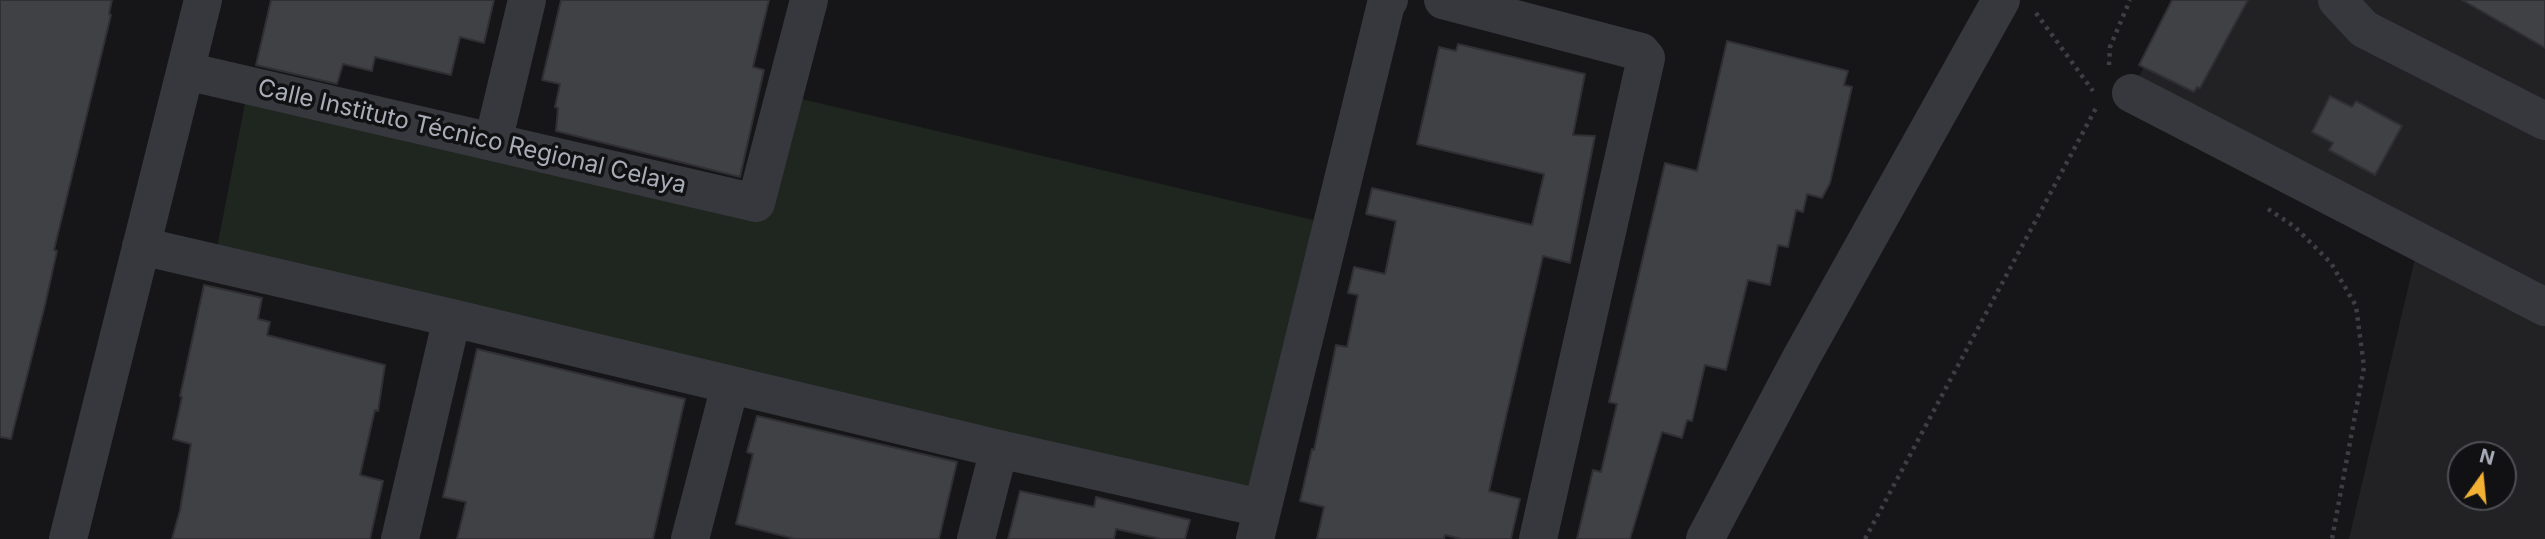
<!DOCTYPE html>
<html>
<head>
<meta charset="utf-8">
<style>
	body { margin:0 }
	#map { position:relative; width:2545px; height:539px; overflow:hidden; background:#161618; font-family:Inter,sans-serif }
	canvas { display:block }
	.north { position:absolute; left:2447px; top:441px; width:70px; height:70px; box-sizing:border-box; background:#111113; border:2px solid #4d4f55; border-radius:50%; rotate:15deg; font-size:19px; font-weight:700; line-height:28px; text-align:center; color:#a8adb8 }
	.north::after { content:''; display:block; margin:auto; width:24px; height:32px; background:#f2b134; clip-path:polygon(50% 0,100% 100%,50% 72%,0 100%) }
</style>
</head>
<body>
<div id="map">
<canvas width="2545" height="539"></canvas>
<div class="north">N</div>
</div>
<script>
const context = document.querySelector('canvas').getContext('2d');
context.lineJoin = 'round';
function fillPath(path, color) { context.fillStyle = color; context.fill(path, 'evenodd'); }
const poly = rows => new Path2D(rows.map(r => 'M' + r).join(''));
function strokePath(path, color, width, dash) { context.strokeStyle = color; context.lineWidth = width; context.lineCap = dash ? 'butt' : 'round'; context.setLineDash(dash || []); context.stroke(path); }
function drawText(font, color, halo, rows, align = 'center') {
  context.font = font + ' Inter,sans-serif'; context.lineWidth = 7; context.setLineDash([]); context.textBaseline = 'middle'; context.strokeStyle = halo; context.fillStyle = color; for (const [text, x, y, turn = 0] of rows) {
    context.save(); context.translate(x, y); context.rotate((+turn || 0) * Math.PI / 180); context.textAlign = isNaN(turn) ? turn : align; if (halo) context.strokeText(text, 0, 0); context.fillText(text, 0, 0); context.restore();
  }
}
const built = poly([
	[2182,0,2545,0,2545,539,2349,539,2416,254,2126,99],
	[2461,455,2503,455,2503,497,2461,497]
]);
const green = poly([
	[248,88,760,211,789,96,1326,223,1258,505,215,258]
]);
const building = poly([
	[0,0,112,0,109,14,111,15,54,250,57,251,45,305,11,439,0,437,0,0],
	[271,0,494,0,484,43,460,37,451,75,375,57,372,71,343,64,337,84,256,65,271,0],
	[561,0,769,0,753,67,764,70,740,177,556,131,558,108,555,107,560,84,542,80,561,0],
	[2172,0,2248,0,2200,88,2197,87,2194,92,2139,65,2172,0],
	[2462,0,2545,0,2545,48,2462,0],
	[1727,41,1848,71,1844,85,1852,87,1830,183,1822,198,1807,194,1803,212,1796,210,1788,247,1778,245,1770,285,1748,280,1726,370,1705,365,1692,421,1687,420,1682,438,1662,432,1630,539,1577,539,1593,470,1601,472,1617,404,1609,402,1665,163,1697,171,1727,41],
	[1458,44,1585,74,1573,135,1595,136,1570,263,1543,256,1489,491,1520,499,1511,539,1461,539,1445,535,1444,539,1317,539,1324,507,1300,501,1312,449,1314,450,1336,345,1347,347,1358,295,1348,293,1354,267,1385,274,1396,221,1366,214,1372,188,1532,225,1544,174,1417,144,1439,47,1456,51,1458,44],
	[2330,96,2352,107,2356,101,2402,126,2375,175,2329,150,2333,143,2312,132,2330,96],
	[204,285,262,298,258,319,270,322,267,335,385,365,378,411,375,410,360,475,383,481,370,539,172,539,180,510,191,444,173,439,182,397,180,396,204,285],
	[477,349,685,399,653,539,457,539,466,502,443,497,477,349],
	[757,416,957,462,939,539,795,539,736,524,753,454,747,452,757,416],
	[1020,491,1094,507,1096,497,1190,520,1185,539,1161,539,1116,529,1114,539,1008,539,1020,491]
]);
const path = poly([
	[2036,13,2093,91],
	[2109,65,2110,47,2130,0],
	[2268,209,2295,227,2331,263,2356,306,2364,367,2332,539],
	[1865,539,2096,108]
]);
const minor = poly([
	[1443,0,1641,52,1646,58,1538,539],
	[2337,0,2364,29,2545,121],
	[186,71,756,203,809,0],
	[2131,93,2545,307],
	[493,142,527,0],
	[141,246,452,318,999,449,1261,508],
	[68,539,203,0],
	[400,539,452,318],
	[690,539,730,386],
	[976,539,999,449],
	[1255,539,1386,4,1389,0],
	[1705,539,1801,358,2001,0]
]);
const streetNames = [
	["Calle Instituto Técnico Regional Celaya",472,137,13]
];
fillPath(built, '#222225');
fillPath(green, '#1e261f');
fillPath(building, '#404145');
strokePath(building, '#303034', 2);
strokePath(path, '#3d3f44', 4.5, [3.5, 5]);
strokePath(minor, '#37383d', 38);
drawText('24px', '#a8adb8', '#111113', streetNames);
</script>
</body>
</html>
